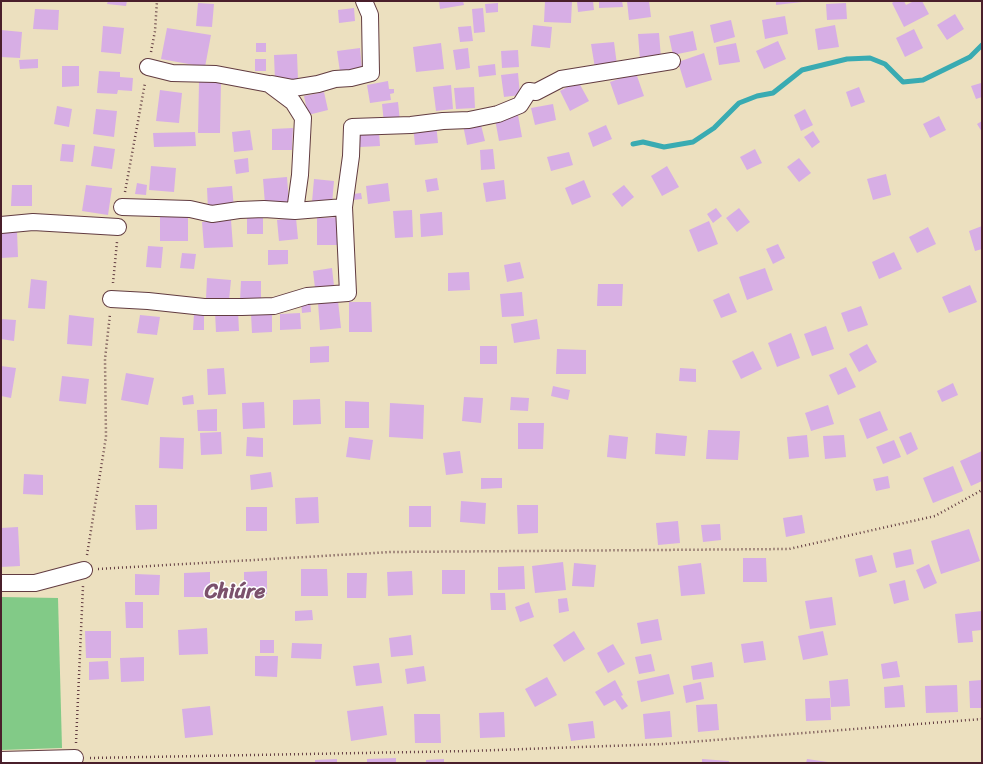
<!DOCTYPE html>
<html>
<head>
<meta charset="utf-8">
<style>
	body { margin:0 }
	#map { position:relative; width:983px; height:764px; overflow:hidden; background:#ece0bf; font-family:Sriracha,sans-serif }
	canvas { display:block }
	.frame { position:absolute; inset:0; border:2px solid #4a1f2b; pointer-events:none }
</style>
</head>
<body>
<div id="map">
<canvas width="983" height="764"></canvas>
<div class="frame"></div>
</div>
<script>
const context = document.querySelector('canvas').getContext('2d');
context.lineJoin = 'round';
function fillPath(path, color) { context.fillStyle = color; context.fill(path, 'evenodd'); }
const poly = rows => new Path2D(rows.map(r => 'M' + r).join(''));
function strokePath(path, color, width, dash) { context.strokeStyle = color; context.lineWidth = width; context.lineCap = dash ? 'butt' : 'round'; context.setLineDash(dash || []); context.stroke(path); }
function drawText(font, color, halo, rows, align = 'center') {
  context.font = font + ' Sriracha,sans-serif'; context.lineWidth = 3; context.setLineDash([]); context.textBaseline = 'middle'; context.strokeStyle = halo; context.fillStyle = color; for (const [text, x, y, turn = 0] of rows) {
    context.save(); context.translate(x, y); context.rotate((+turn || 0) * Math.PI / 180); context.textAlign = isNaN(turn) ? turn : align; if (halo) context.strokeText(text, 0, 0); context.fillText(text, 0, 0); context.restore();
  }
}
const green = poly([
	[1,597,58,598,62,748,1,750]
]);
const stream = poly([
	[633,144,643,142,664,147,693,142,714,128,739,103,757,96,773,93,802,70,847,59,870,58,885,64,903,82,923,80,970,57,982,45]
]);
const building = poly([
	[108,1,127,1,126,6,107,4],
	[439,1,463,1,464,5,440,9],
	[545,1,572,1,571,23,544,22],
	[577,1,593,1,594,10,578,12],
	[599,1,622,1,623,7,599,8],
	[627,1,649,1,651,17,629,20],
	[776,1,802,1,802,2,776,5],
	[895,1,904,1,906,5,914,1,922,1,929,14,904,27,892,3],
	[198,3,214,4,212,27,196,26],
	[498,3,498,12,486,13,485,4],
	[846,3,847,19,827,20,826,4],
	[354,8,355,21,339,23,338,10],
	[483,8,485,32,474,33,472,9],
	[35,9,59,10,58,30,33,29],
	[955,14,964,29,947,40,937,25],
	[785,16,788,34,765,39,762,20],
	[731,20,735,37,714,43,710,25],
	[533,25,552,27,550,48,531,46],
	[835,25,839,47,818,50,815,29],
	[103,26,124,28,121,54,101,52],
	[471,26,473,41,460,42,458,27],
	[167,28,211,35,205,67,161,59],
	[914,29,923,48,905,57,896,38],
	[1,30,22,32,20,58,1,57],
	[693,31,697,50,673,55,669,36],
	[659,33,661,58,640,60,638,34],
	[778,41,786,59,764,69,756,51],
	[614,42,617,65,595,68,591,44],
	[256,43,266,43,266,52,256,52],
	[441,43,444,69,416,72,413,47],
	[736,43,740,62,719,65,716,47],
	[360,48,362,69,340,72,337,51],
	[468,48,470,68,456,70,453,50],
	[518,50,519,67,502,68,501,51],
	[704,53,712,80,686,88,678,62],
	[297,54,298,80,275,81,274,55],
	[38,59,38,68,20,69,19,60],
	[255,59,266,59,266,71,255,71],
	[495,64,496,75,479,77,478,66],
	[62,66,79,66,79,86,62,87],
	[99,71,120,72,120,77,133,78,132,91,118,90,117,94,97,93],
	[518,73,520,95,504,97,501,75],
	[636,73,644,96,618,105,610,82],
	[388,81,389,89,394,89,394,93,390,94,391,100,370,103,367,85],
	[578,81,589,101,570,111,560,91],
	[199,82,221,82,220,133,198,133],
	[981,83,982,97,976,99,971,86],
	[451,85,453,109,436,111,433,87],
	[474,87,475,108,456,109,454,88],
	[859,87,865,102,851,107,846,92],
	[160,90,182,93,179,123,156,121],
	[324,92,328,110,308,115,304,96],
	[398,102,400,121,384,123,382,104],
	[553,104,556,120,535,125,531,108],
	[57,106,72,109,69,127,54,124],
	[96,109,117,111,114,137,93,134],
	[805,109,813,125,801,131,794,115],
	[518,115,522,137,499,141,495,119],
	[939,116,946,130,930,138,923,124],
	[480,121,485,141,467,145,463,125],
	[982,121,982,132,977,124],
	[436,123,438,143,415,145,413,125],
	[606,125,612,139,593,147,588,133],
	[293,128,292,150,272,150,272,129],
	[250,130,253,150,234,152,232,132],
	[813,131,820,142,812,148,804,137],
	[195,132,196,146,154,147,153,133],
	[379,132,380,146,360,147,360,133],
	[62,144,75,145,73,162,60,161],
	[94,146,115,149,112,169,91,166],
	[493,149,495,169,481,170,480,150],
	[755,149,762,163,747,170,740,157],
	[569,152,573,165,551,171,547,157],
	[248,158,249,172,236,174,234,160],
	[799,158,811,173,799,182,787,167],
	[151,166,176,168,174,192,149,190],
	[667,166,679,187,662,196,651,176],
	[886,174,891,195,873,200,867,179],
	[287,177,289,202,265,204,263,179],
	[437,178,439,190,427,192,425,180],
	[314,179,334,181,332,204,312,202],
	[504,180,506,199,486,202,483,183],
	[584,180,591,197,572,205,565,188],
	[137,183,147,185,146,195,135,194],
	[388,183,390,201,368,204,366,186],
	[12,185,32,185,32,206,11,206],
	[86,185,112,188,108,215,82,211],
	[624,185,634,197,622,207,612,194],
	[232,186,234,208,208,210,207,188],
	[361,193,362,199,353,200,353,194],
	[716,208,722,216,713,223,707,214],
	[739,208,750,222,737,232,726,218],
	[412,210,413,237,395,238,393,211],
	[442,212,443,235,421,237,420,214],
	[263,213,263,234,247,234,247,214],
	[160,214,188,214,188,241,160,241],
	[340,217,340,245,317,245,317,218],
	[296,218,298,239,279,241,277,220],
	[231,220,233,247,204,248,202,222],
	[709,221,718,244,698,252,689,230],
	[982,226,982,249,975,251,969,231],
	[928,227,936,244,917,253,909,237],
	[17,231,18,257,1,258,1,232],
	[778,244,785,258,773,264,766,249],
	[148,246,163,247,161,268,146,267],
	[268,250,288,250,288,264,268,265],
	[894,252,902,269,879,279,872,262],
	[182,253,196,254,194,269,180,268],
	[520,262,524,278,507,282,504,265],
	[332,268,334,286,315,288,313,271],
	[765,268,773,290,747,300,739,277],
	[469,272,470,290,448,291,448,273],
	[207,278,231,280,229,300,206,298],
	[31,279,47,281,45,309,28,308],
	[241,281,261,281,261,302,240,301],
	[598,284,623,284,622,306,597,306],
	[970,285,977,302,949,313,942,297],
	[522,292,524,316,502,317,500,294],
	[729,293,737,312,721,318,713,300],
	[310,300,311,312,302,313,301,301],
	[338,301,341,328,320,330,318,303],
	[349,302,371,302,372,332,349,332],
	[861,306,868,325,848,332,841,313],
	[238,311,239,331,216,332,215,312],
	[272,313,272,332,252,333,251,314],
	[300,313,301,329,280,330,280,314],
	[194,314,204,314,204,330,193,330],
	[69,315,94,318,92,346,67,344],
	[140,315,160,317,157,335,137,333],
	[1,319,16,320,14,341,1,339],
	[537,319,540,339,514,343,511,324],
	[826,326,834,349,812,356,804,334],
	[791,333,800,358,777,367,768,343],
	[867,344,877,362,859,372,849,354],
	[329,346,329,362,310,363,310,347],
	[480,346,497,346,497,364,480,364],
	[557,349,586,350,586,374,556,374],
	[753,351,762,369,741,379,732,361],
	[1,366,16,368,11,398,1,396],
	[846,367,856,387,838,395,829,375],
	[224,368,226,394,208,395,207,369],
	[680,368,696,369,696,382,679,381],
	[126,373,154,378,148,405,121,400],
	[62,376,89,379,86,404,59,401],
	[953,383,958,395,942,402,937,391],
	[553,386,570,390,568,400,551,396],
	[193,395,194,404,183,405,182,397],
	[464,397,483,398,481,423,462,421],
	[511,397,529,398,528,411,510,410],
	[320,399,321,424,293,425,293,400],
	[345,401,369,402,369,428,345,428],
	[264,402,265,428,243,429,242,403],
	[390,403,424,405,423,439,389,437],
	[828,405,834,424,811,431,805,413],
	[217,409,217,431,198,431,197,410],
	[880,411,888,430,867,439,859,419],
	[518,423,544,423,543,449,518,449],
	[708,430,740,431,738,460,706,459],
	[221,432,222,454,201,455,200,433],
	[911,432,918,449,907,455,899,437],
	[656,433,687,436,685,456,655,454],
	[609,435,628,437,626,459,607,457],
	[807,435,809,457,789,459,787,437],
	[844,435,846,457,825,459,823,436],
	[160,437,184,438,183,469,159,468],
	[247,437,263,438,263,457,246,456],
	[349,437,373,440,370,460,346,457],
	[894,440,901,457,883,464,876,447],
	[460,451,463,473,446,475,443,453],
	[982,451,982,481,971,486,960,461],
	[953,466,963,491,933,503,923,478],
	[271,472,273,487,251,490,250,475],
	[24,474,43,475,43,495,23,494],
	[888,476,890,488,876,491,873,479],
	[481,478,502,478,502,488,481,489],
	[318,497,319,523,296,524,295,498],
	[461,501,486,503,485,524,460,522],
	[135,505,157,505,157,529,136,530],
	[517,505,538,505,538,533,518,534],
	[409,506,431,506,431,527,409,527],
	[246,507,267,507,267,531,246,531],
	[802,515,805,533,786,537,783,518],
	[678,521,680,543,658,545,656,523],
	[720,524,721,540,703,542,701,525],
	[18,527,20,566,1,567,1,528],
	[969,529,980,561,941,574,931,541],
	[911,549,914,564,896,568,893,553],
	[872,555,877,572,859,577,855,559],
	[743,558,766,558,767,582,743,582],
	[563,562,566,590,535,593,532,566],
	[574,563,596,565,594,587,572,586],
	[701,563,705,594,681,596,678,566],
	[929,564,937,583,924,589,916,570],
	[524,566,525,589,498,590,498,567],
	[301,569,327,569,328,596,301,596],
	[442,570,465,570,465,594,442,594],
	[267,571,267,594,244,595,244,572],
	[412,571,413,595,388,596,387,572],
	[210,572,210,597,184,597,184,573],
	[347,573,367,573,366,598,347,598],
	[135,574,160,575,159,595,135,595],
	[905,580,909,600,894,604,889,584],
	[490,593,505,593,506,610,491,610],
	[832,597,836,625,810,629,805,601],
	[567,598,569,611,559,613,558,599],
	[125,602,143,602,143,628,126,628],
	[529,602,534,617,520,622,515,607],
	[312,610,313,620,295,621,295,611],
	[982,611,982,630,972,631,973,642,958,643,955,614],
	[658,619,662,640,641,644,637,623],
	[207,628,208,654,179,655,178,630],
	[85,631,111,631,111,658,86,658],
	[574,631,585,649,564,662,553,645],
	[823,631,828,655,803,660,798,636],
	[411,635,413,655,391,657,389,638],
	[260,640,274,640,274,653,260,653],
	[763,641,766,660,744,663,741,644],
	[292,643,322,644,321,659,291,658],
	[613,644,625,664,608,673,597,653],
	[651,654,655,671,639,674,635,657],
	[255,656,278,656,277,677,255,676],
	[144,657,144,681,121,682,120,658],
	[108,661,109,679,89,680,89,662],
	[897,661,900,677,883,679,881,664],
	[712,662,714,677,693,680,691,666],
	[379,663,382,683,356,686,353,666],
	[424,666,426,681,407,684,405,669],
	[669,674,674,694,641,702,637,681],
	[547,677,557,695,535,707,525,689],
	[848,679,850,706,831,707,829,681],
	[615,680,623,695,621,696,628,706,622,710,615,700,604,706,595,692],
	[982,680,982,708,970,708,969,681],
	[701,682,704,699,686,703,683,686],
	[903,685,905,707,885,708,884,687],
	[957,685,958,712,926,713,925,686],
	[830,698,831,720,806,721,805,699],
	[717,704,719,730,698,732,696,705],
	[210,706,213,735,185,738,182,709],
	[383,706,387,735,351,741,347,711],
	[670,711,672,737,645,739,643,714],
	[504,712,505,737,480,738,479,713],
	[414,714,440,714,441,743,415,743],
	[593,721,595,738,571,741,568,724],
	[396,758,396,763,367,763,367,759],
	[337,759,337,763,315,763,315,760],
	[444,759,444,763,426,763,426,760],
	[702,759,729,761,729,763,702,763],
	[807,759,828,762,828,763,806,763]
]);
const path = poly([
	[151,52,155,31,157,1],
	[125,192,145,83],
	[113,283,117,242],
	[87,555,106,437,105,359,110,314],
	[98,569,391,552,789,549,935,516,982,490],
	[76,743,83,586],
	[90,758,470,751,664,744,982,719]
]);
const minor = poly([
	[148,67,172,73,216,74,269,84,293,102,303,118,300,175,295,211],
	[272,84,293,88,318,84,335,79,351,78,371,73,370,15,364,1],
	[122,207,190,209,212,214,239,210,264,209,295,211,344,207],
	[1,225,33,222,118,227],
	[111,299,148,301,204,307,242,307,274,306,307,296,348,293,344,207,351,156,352,127,411,125,443,121,469,120,498,114,520,105,529,91,536,92,561,79,672,61],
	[1,583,35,583,84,570],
	[1,760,75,758]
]);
const townNames = [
	["Chiúre",235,593]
];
fillPath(green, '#82ca87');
strokePath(stream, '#39abb2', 5);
fillPath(building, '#d7aee5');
strokePath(minor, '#623c41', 18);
strokePath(path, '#623c41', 2.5, [1, 3]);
strokePath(minor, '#fff', 16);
drawText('bold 21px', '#7b516c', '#fff', townNames);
</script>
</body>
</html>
